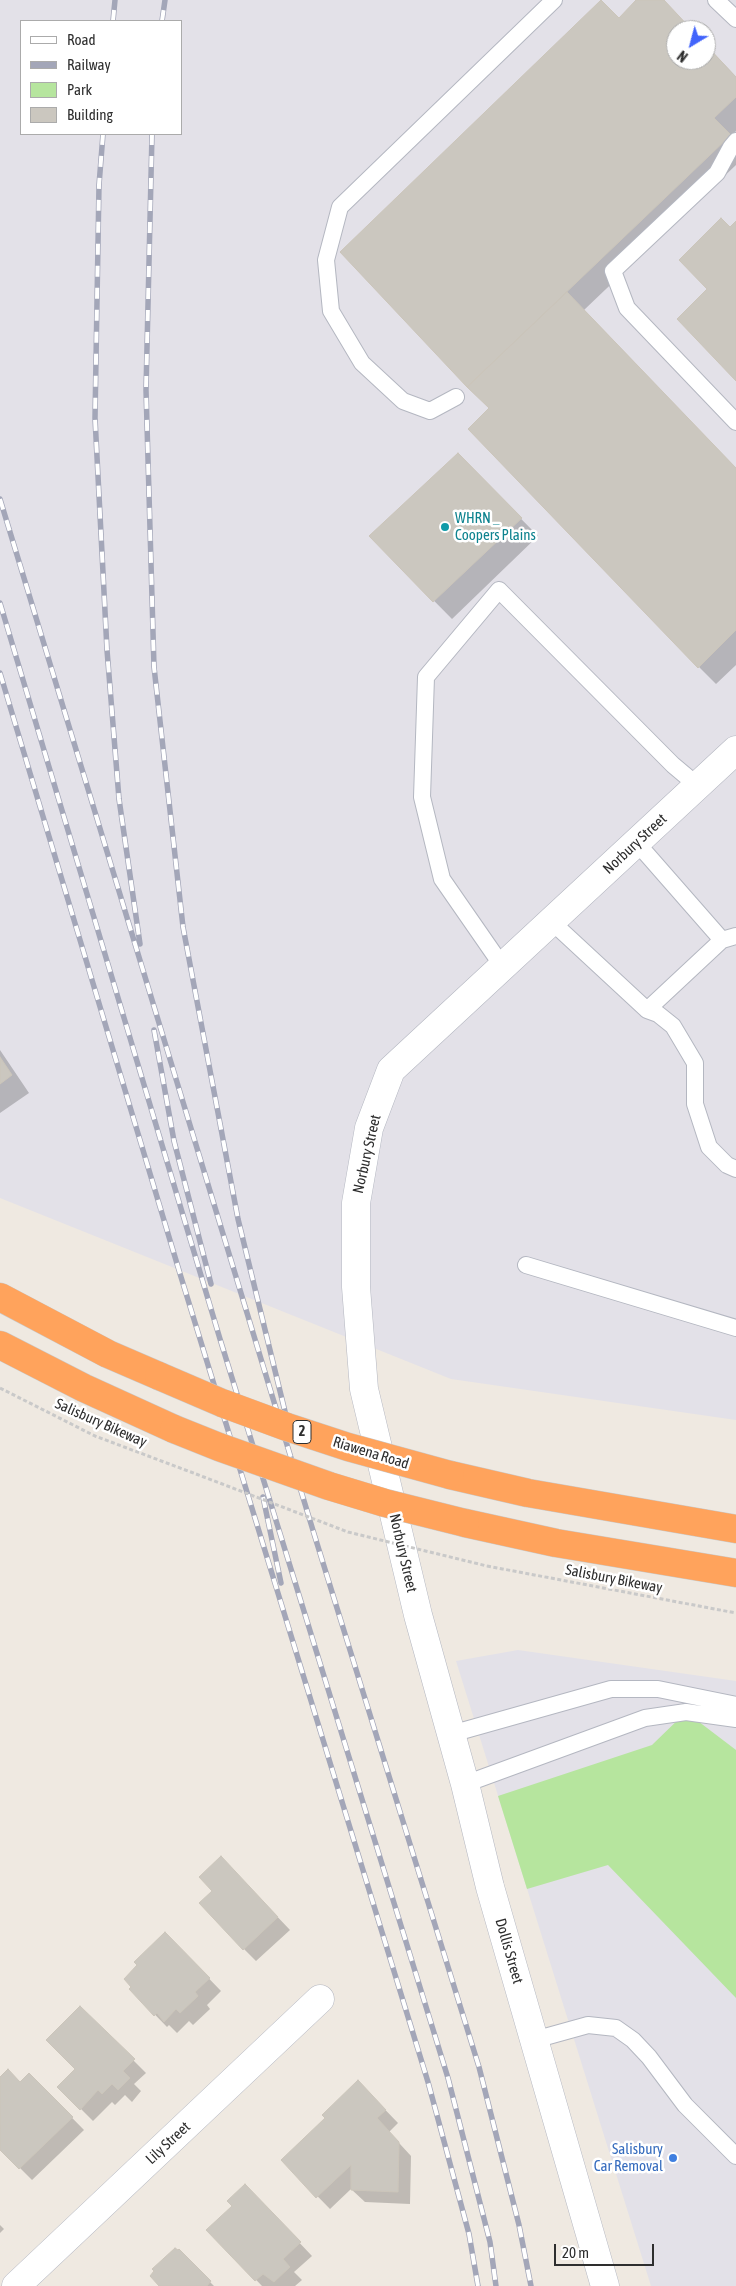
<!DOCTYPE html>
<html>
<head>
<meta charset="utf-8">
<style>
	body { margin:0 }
	#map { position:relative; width:736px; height:2286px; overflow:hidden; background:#efe9e1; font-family:"Asap Condensed",sans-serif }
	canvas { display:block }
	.legend { position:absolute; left:20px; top:20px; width:162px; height:115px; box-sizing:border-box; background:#fff; border:1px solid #ababab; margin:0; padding:6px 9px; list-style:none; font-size:15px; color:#2e2e2e }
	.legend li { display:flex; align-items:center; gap:10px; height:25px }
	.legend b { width:25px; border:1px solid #ababab }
	.north { position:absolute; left:666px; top:20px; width:50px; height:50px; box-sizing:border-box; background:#fff; border:1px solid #ababab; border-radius:50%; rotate:217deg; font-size:14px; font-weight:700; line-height:20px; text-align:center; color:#2e2e2e }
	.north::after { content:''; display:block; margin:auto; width:18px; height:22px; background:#4264fb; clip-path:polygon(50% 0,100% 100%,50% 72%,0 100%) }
	.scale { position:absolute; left:554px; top:2244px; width:100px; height:22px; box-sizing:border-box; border:2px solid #2e2e2e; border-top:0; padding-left:6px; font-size:15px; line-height:18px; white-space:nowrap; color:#2e2e2e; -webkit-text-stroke:4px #fff; paint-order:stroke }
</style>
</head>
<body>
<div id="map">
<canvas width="736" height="2286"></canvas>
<ul class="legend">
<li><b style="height:6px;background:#fff"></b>Road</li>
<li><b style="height:6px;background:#a3a6b8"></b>Railway</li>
<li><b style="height:14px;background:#b6e59e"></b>Park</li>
<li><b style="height:14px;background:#cbc7bf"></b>Building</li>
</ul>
<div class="north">N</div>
<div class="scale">20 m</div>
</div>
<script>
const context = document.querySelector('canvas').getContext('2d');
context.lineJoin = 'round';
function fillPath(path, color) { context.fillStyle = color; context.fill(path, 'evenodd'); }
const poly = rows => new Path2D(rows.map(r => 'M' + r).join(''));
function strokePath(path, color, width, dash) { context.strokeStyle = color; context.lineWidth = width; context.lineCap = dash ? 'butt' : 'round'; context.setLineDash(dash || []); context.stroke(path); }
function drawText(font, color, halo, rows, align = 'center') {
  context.font = font + ' "Asap Condensed",sans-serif'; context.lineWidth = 5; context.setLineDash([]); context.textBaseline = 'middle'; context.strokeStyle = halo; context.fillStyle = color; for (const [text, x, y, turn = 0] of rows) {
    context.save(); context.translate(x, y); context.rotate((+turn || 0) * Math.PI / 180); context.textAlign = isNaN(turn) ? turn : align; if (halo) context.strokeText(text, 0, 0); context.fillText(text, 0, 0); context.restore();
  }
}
const industrial = poly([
	[0,0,736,0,736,1420,451,1379,0,1198],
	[21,21,181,21,181,134,21,134],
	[676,30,706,30,706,60,676,60],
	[518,1650,736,1681,736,2286,651,2286,456,1661]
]);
const green = poly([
	[686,1712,736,1750,736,1998,608,1865,527,1889,498,1796,652,1745]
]);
const shadow = poly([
	[638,0,663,0,692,30,676,30,676,60,706,60,706,45,736,77,736,131,731,136,736,142,736,165,584,310,736,469,736,665,716,684,699,667,491,408,342,252,619,19],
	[458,455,538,536,452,619,371,537],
	[0,1050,29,1093,0,1113],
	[233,1870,290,1930,256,1961,244,1949],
	[165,1933,221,1991,207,2005,210,2009,193,2025,189,2021,177,2033,169,2025,167,2027,130,1989],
	[80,2007,146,2073,134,2084,141,2091,132,2102,125,2095,115,2105,112,2102,93,2121,59,2087,76,2069],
	[29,2074,84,2130,32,2180,0,2148,0,2079,20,2083],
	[371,2095,398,2123,389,2132,411,2156,410,2204,365,2202,351,2189,330,2209,282,2160],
	[257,2198,312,2256,294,2272,302,2280,295,2286,262,2286,208,2230,234,2206],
	[0,2225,4,2229,0,2233],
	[179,2251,214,2286,161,2286]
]);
const building = poly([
	[601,0,619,18,636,0,664,0,692,30,676,30,676,60,706,60,706,45,736,77,736,97,714,118,731,135,467,387,340,252,601,0],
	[721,218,730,227,736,221,736,381,677,319,707,289,679,260,721,218],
	[567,292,736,468,736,630,698,668,468,429,489,408,467,387,567,292],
	[458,453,522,518,433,602,369,536,458,453],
	[0,1057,12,1075,0,1084,0,1057],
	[221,1856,278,1917,243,1950,199,1903,212,1891,199,1877,221,1856],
	[165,1932,210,1978,195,1992,198,1996,180,2013,176,2009,164,2022,157,2013,154,2016,129,1989,131,1987,124,1979,137,1965,134,1962,165,1932],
	[80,2006,135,2059,123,2071,130,2078,118,2090,112,2084,102,2094,98,2090,80,2110,57,2087,75,2069,46,2040,80,2006],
	[8,2069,20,2082,29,2073,73,2117,19,2169,0,2150,0,2077,8,2069],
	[358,2080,386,2110,377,2118,399,2142,398,2192,351,2190,351,2165,316,2198,281,2160,325,2118,322,2115,358,2080],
	[245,2184,301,2242,283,2259,290,2267,274,2282,263,2274,255,2281,206,2230,232,2206,227,2201,245,2184],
	[175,2248,178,2250,179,2249,211,2281,207,2286,159,2286,150,2276,154,2271,152,2269,175,2248]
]);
const path = poly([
	[0,1388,95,1436,196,1474],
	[487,1566,736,1613]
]);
const lane = poly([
	[716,0,736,19],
	[736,141,731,147,717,173,613,271,627,308,736,422],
	[456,397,430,411,403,401,362,363,331,311,326,260,340,207,554,0],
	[637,843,722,940],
	[552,922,647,1010,658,1014,673,1026,695,1063,695,1104,709,1147,727,1165,736,1169],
	[503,967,442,879,422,797,426,677,499,590,673,765,698,786],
	[647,1010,722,940,736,936],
	[526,1265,736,1328],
	[451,1734,611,1689,658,1689,736,1705],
	[465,1784,645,1718,686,1712,736,1719],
	[534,2040,588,2025,616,2028,633,2040,649,2057,685,2105,736,2156]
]);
const street = poly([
	[16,2286,320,1999]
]);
const secondary = poly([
	[605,2286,490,1887,465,1784,418,1615,364,1389,356,1287,356,1203,369,1128,391,1070,736,750]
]);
const highway = poly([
	[0,1297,108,1354,159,1376],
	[0,1345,84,1388,174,1429],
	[450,1475,528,1493,736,1529],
	[465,1523,556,1543,736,1573]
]);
const rail = poly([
	[113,21,115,0],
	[162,21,165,0],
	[103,134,99,185,95,418,107,650,119,799,140,944],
	[152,134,146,390,154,667,183,927,238,1219,289,1428],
	[0,499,315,1537,479,2067,519,2225,531,2286],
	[0,603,220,1339,448,2078,490,2242,496,2286],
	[0,673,181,1277,428,2082,469,2234,478,2286],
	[154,1030,174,1141,211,1284],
	[263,1497,281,1583]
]);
const pathBridge = poly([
	[196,1474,348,1532,487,1566]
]);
const highwayBridge = poly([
	[159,1376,222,1403,287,1427,348,1447,450,1475],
	[174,1429,219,1447,329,1486,385,1503,465,1523]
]);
const markers = [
	[445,527,5,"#0f9aa8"],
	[673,2158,5,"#3f7fe0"]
];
const shields = [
	[302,1432,18]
];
const shieldNames = [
	["2",302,1432]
];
const cultureNames = [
	["WHRN _",455,518],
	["Coopers Plains",455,535]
];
const streetNames = [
	["Norbury Street",635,844,-43],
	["Norbury Street",367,1154,-77],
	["Salisbury Bikeway",101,1423,24],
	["Riawena Road",371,1453,17],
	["Norbury Street",403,1553,77],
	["Salisbury Bikeway",614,1579,11],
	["Dollis Street",509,1951,74],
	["Lily Street",168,2143,-43]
];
const shopNames = [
	["Salisbury",663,2149],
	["Car Removal",663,2166]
];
fillPath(industrial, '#e3e1e8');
fillPath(green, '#b6e59e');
fillPath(shadow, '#0003');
fillPath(building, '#cbc7bf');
strokePath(building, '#cbc5ba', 1);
strokePath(lane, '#b4b7c1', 18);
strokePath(street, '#b4b7c1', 29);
strokePath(secondary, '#b4b7c1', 29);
strokePath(highway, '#c9c9c9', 29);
strokePath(path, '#c9c9c9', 3, [4, 2.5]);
strokePath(lane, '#fff', 16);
strokePath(street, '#fff', 28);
strokePath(secondary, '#fff', 28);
strokePath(highway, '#ffa35c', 28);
strokePath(rail, '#a3a6b8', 5.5);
strokePath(rail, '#fff', 4, [11]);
strokePath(highwayBridge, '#c9c9c9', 29, []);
strokePath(pathBridge, '#c9c9c9', 3, [4, 2.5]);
strokePath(highwayBridge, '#ffa35c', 28);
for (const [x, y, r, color] of markers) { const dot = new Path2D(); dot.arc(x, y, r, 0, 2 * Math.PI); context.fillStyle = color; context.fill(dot); strokePath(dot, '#fff', 2); }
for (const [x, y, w] of shields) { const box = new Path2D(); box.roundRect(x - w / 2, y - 11.5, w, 23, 4); context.fillStyle = '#fff'; context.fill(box); strokePath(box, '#2e2e2e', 1); }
drawText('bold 14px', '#2e2e2e', null, shieldNames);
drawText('15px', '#0d838f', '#fff', cultureNames, 'left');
drawText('15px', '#2e2e2e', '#fff', streetNames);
drawText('15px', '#366cbe', '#fff', shopNames, 'right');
</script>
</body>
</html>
